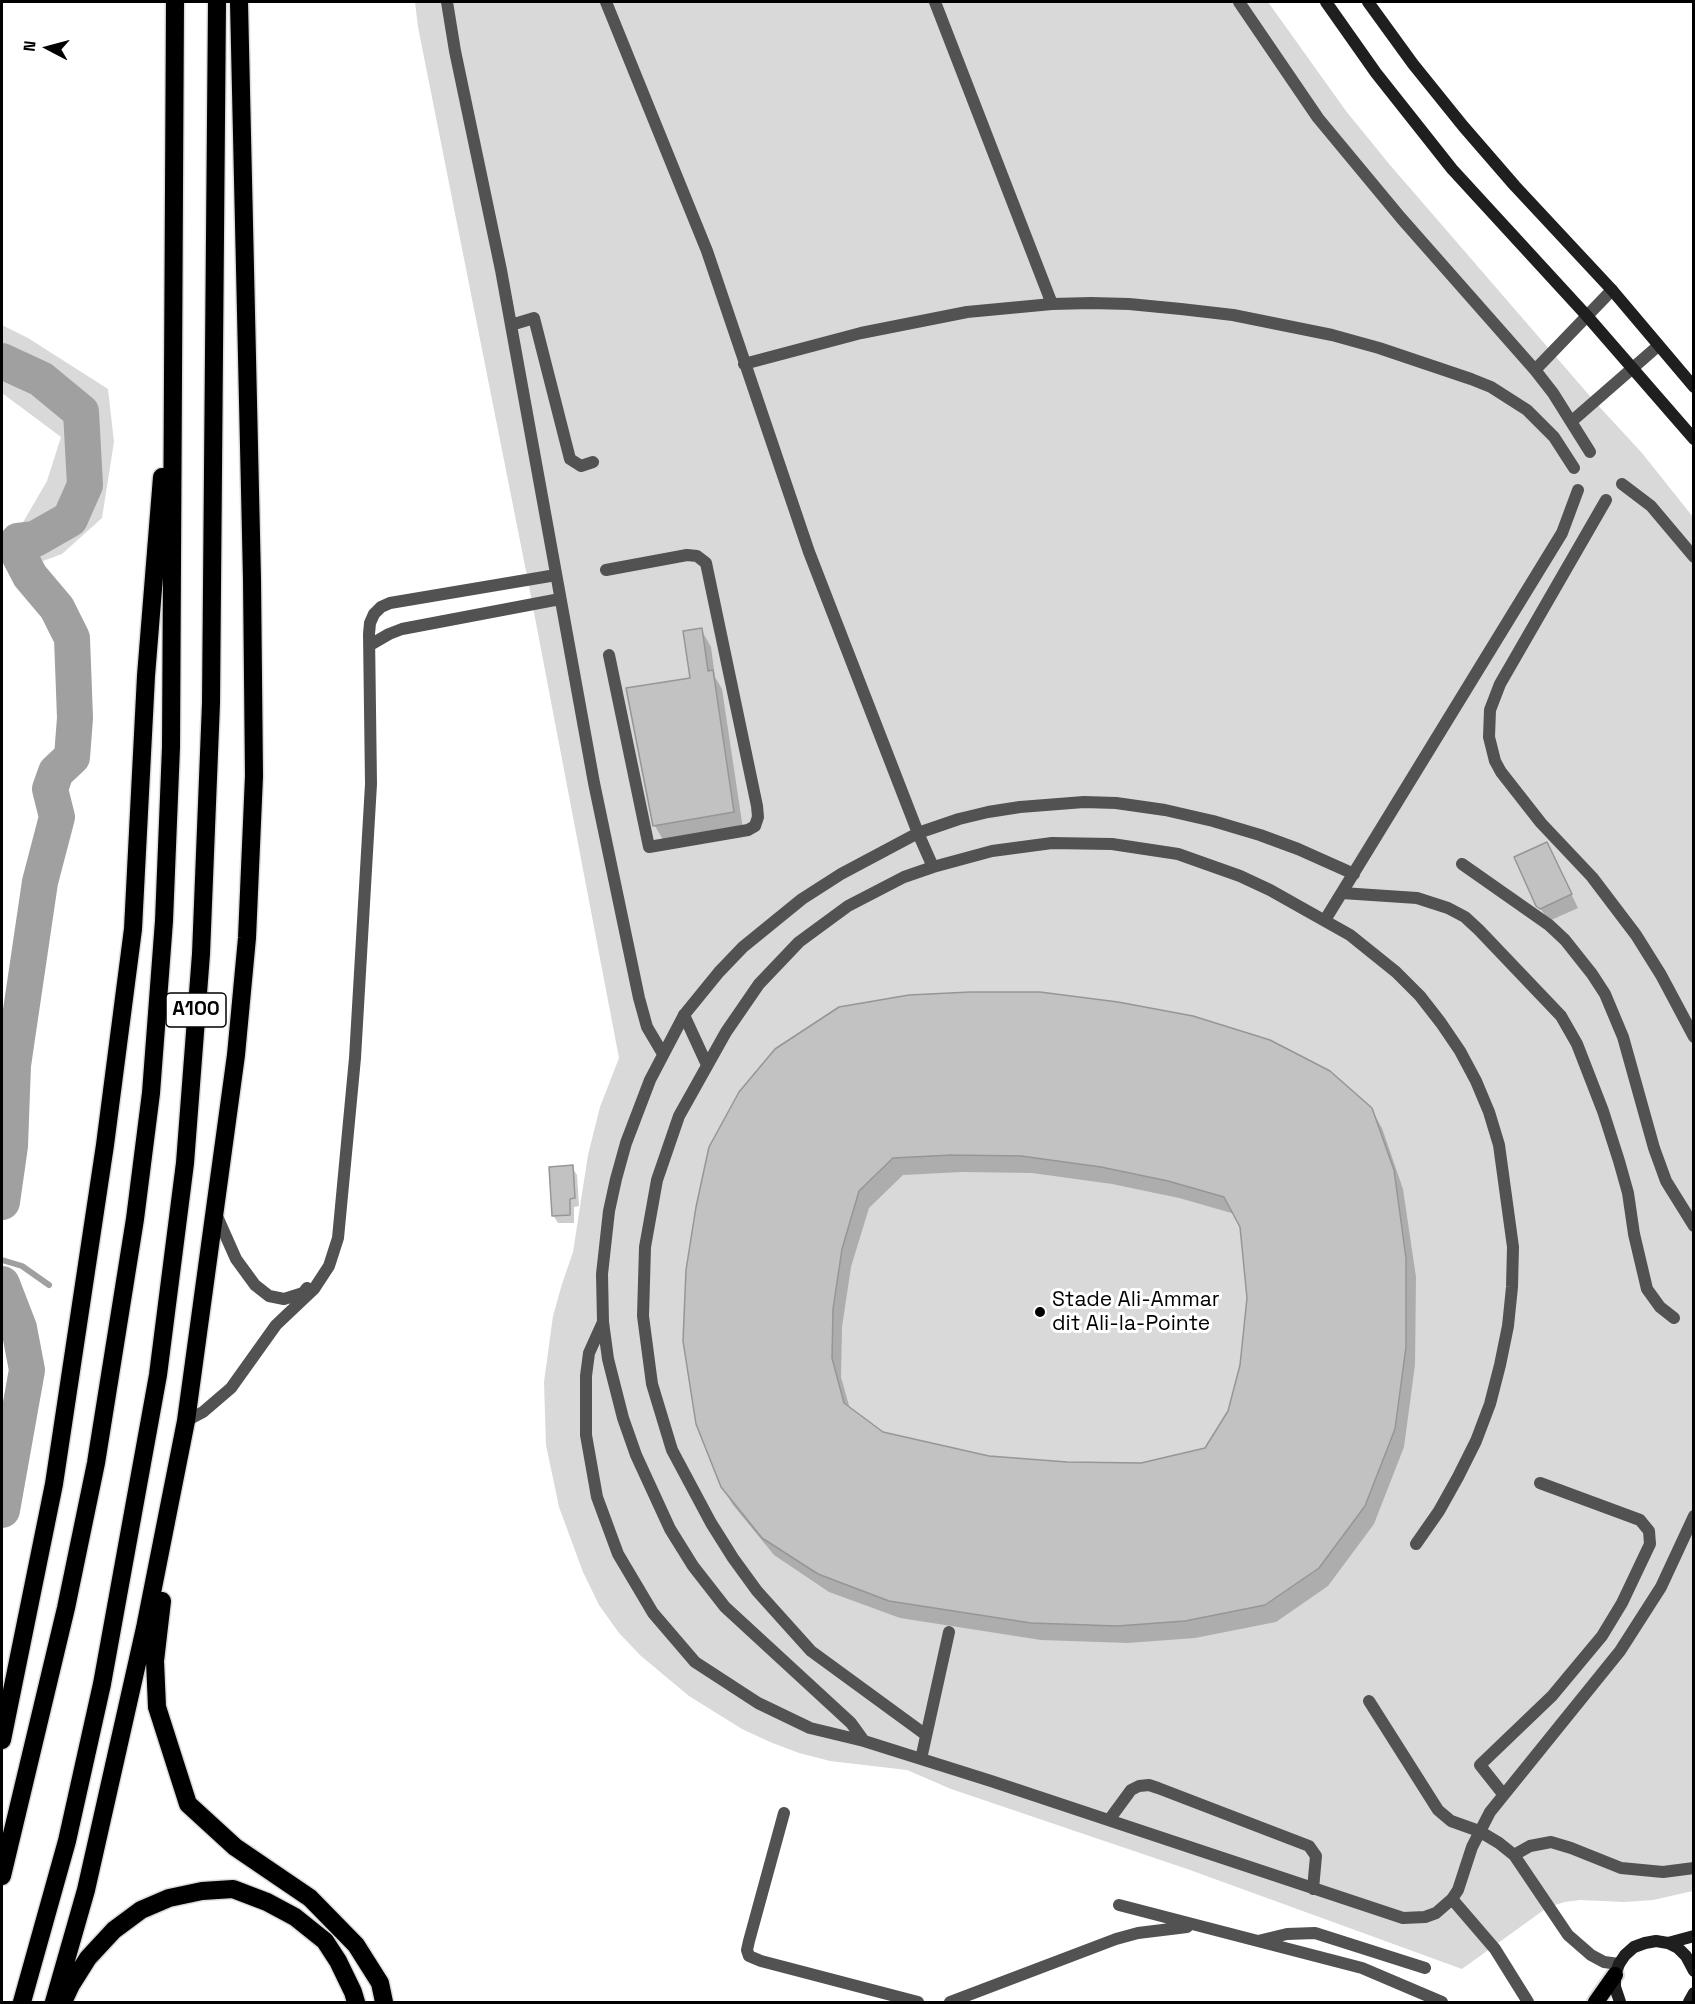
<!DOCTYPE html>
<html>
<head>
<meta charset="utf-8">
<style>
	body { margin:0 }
	#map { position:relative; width:1695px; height:2004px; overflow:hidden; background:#fff; font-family:"Space Grotesk",sans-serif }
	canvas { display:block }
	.frame { position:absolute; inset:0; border:3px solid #000; pointer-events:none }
	.north { position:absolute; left:18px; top:18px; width:60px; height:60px; -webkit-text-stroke:4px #fff; paint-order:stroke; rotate:276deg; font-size:16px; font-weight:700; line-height:24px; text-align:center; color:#000 }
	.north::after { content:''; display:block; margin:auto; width:21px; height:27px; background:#000; clip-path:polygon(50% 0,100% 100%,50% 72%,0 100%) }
</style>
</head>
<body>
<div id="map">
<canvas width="1695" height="2004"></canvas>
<div class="frame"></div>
<div class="north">N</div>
</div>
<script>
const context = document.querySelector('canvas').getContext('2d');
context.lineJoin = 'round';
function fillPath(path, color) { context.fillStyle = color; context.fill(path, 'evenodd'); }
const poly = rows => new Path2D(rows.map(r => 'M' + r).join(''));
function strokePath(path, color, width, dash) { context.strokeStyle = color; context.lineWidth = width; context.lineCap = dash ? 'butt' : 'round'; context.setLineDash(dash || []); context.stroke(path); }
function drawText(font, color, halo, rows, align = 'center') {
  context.font = font + ' "Space Grotesk",sans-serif'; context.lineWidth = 6; context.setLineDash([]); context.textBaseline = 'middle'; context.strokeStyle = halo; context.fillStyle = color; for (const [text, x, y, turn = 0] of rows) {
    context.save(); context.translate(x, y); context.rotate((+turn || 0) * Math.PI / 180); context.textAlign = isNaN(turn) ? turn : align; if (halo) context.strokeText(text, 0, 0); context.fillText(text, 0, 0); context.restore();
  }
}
const green = poly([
	[415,2,1268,2,1346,111,1390,165,1595,402,1642,453,1693,517,1693,1891,1653,1900,1624,1902,1580,1900,1565,1902,1548,1907,1462,1969,1190,1870,951,1789,907,1770,830,1761,799,1753,770,1742,742,1729,689,1696,641,1656,619,1633,599,1605,583,1572,559,1507,546,1445,544,1382,553,1316,562,1284,573,1252,588,1155,600,1107,619,1058,528,581,418,27],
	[2,325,28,338,108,389,114,442,102,518,62,554,43,561,15,536,47,481,61,437,2,393]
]);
const shadow = poly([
	[701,629,711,647,715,677,722,689,743,829,665,843,655,826,628,689,692,680],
	[1547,844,1578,908,1549,921,1538,905],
	[1371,1109,1382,1128,1403,1189,1416,1277,1415,1365,1404,1447,1374,1524,1328,1586,1276,1622,1195,1638,1128,1643,1041,1640,900,1618,829,1592,774,1555,733,1505,722,1487,710,1148],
	[962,1172,1032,1173,1112,1184,1179,1198,1235,1214,1241,1226,1248,1298,1242,1365,1229,1412,1206,1449,1141,1464,1067,1464,989,1457,882,1433,850,1409,841,1377,842,1327,851,1267,869,1208,903,1175],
	[572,1167,577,1175,579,1206,574,1207,574,1223,558,1223,553,1215]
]);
const stream = poly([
	[2,1260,22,1266,49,1285]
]);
const river = poly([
	[2,361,41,379,81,412,85,485,70,519,35,539,18,541,17,551,30,576,57,608,72,638,75,718,72,757,56,772,50,789,57,817,40,882,13,1065,10,1146,2,1202],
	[2,1284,19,1328,27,1370,2,1510]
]);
const building = poly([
	[702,628,708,671,713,670,734,812,653,826,626,688,690,678,683,631,702,628],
	[1547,842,1572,894,1540,909,1536,906,1514,857,1547,842],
	[970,992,1040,992,1118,1002,1193,1016,1270,1040,1330,1071,1372,1108,1394,1170,1406,1258,1406,1347,1395,1429,1365,1506,1319,1568,1265,1605,1185,1621,1117,1626,1031,1623,889,1601,818,1574,762,1538,721,1487,696,1424,683,1341,686,1270,696,1207,709,1147,739,1092,775,1049,839,1007,909,995,970,992],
	[952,1155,1021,1156,1101,1167,1168,1181,1224,1197,1240,1227,1247,1298,1240,1365,1228,1411,1205,1448,1141,1463,1067,1462,989,1456,883,1432,844,1403,832,1358,833,1309,842,1249,859,1191,893,1158,952,1155],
	[573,1165,575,1198,570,1199,570,1215,552,1216,549,1167,573,1165]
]);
const service = poly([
	[447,2,455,51,501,270,594,783,639,998,647,1027,663,1054],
	[606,2,707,251,809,552,918,833],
	[935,2,1052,304],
	[1239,2,1318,118,1401,218,1535,370,1553,393,1590,452],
	[511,325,534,318,570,459,581,466,593,462],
	[744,364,861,333,967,312,1052,304,1091,303,1129,304,1181,309,1233,315,1332,335,1379,348,1471,379,1491,387,1527,410,1554,437,1574,468],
	[1535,370,1612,290],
	[1572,421,1658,346],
	[1622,484,1651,506,1694,557],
	[1606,500,1500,684,1490,710,1489,737,1495,761,1501,772,1541,823,1592,877,1636,935,1661,975,1694,1037],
	[606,570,687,555,697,556,706,563,757,806,758,817,755,826,748,830,649,847,609,655],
	[370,645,389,634,402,629,560,599],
	[1462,864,1549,925,1565,940,1592,974,1605,994,1623,1037,1654,1148,1666,1181,1694,1226],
	[1342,893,1417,898,1448,908,1465,917,1479,930,1561,1016,1577,1044,1603,1111,1619,1161,1628,1193,1634,1234,1647,1289,1660,1307,1674,1318],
	[1325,920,1562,533,1578,490],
	[216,1214,236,1259,255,1285,269,1296,284,1299,303,1293,307,1288],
	[603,1322,589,1353,586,1376,586,1435,597,1497,618,1554,653,1613,695,1662,758,1703,810,1728,864,1741,991,1781,1403,1918,1425,1917,1436,1913,1452,1899,1458,1890,1472,1847,1490,1812,1620,1651,1661,1587,1694,1516],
	[186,1421,203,1412,231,1388,276,1325,314,1289,329,1266,338,1238,355,1058,371,784,369,634,370,623,374,614,381,607,390,603,556,575],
	[1369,1701,1438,1810,1451,1821,1479,1831,1499,1843,1514,1855,1568,1935,1591,1955,1604,1962,1619,1964],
	[864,1741,851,1723,725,1607,693,1566,670,1529,636,1455,623,1418,608,1359,603,1322,602,1274,609,1211,616,1179,626,1143,650,1080,684,1015,719,972,743,947,802,899,841,874,918,833,959,819,988,812,1020,807,1084,802,1116,803,1165,810,1213,821,1260,835,1298,849,1354,874],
	[921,1759,949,1632],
	[1503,1794,1480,1765,1552,1696,1602,1636,1622,1603,1650,1544,1649,1531,1640,1520,1540,1483],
	[784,1813,749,1941,747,1950,749,1956,761,1961,918,2002],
	[1109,1820,1131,1790,1139,1786,1149,1785,1158,1788,1309,1846,1316,1856,1313,1889],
	[1514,1855,1530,1846,1551,1842,1571,1848,1621,1868,1663,1872,1694,1868],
	[1452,1899,1495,1949,1528,2002],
	[1119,1905,1362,1968,1442,2002],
	[1258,1941,1287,1934,1315,1933,1425,1968],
	[950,2002,1116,1939,1138,1933,1187,1927]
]);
const pedestrian = poly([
	[918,833,933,867],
	[684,1015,707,1065],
	[926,1735,811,1651,757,1591,733,1558,711,1523,672,1450,652,1384,643,1316,645,1247,657,1180,679,1116,726,1032,759,984,799,942,848,906,904,877,933,867,992,851,1052,843,1112,844,1178,854,1240,876,1270,890,1350,935,1396,972,1420,996,1441,1023,1460,1051,1476,1081,1489,1112,1499,1145,1513,1247,1512,1287,1508,1326,1500,1365,1490,1404,1476,1441,1458,1477,1439,1511,1416,1544]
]);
const secondary = poly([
	[1326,2,1376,73,1452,169,1587,316,1694,439],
	[1368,2,1413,64,1463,126,1515,186,1612,290,1694,387],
	[1668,1943,1694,1936],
	[1620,2002,1615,1987,1615,1975,1619,1964,1625,1955,1634,1947,1645,1943,1656,1941,1668,1943,1678,1948,1686,1956,1694,1971],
	[1689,2002,1694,1993]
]);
const trunk = poly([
	[1596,2002,1615,1975]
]);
const motorway = poly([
	[162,1601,155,1661,157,1707,188,1804,235,1847,310,1898,356,1945,380,1983,384,2002],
	[2,1740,54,1484,105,1145,133,929,146,676,162,477],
	[2,1876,66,1608,96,1463,135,1219,151,1093,164,921,171,747,175,2],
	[22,2002,67,1841,102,1684,158,1375,185,1163,201,954,211,703,217,2],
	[54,2002,86,1890,145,1628,186,1421,236,1055,247,938,254,776,252,579,239,2],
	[63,2002,71,1985,88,1958,114,1930,141,1910,169,1898,202,1891,233,1889,267,1902,295,1917,325,1941,338,1961,353,1992,356,2002]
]);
const markers = [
	[1040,1312,6,"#000"]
];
const shields = [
	[196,1010,60]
];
const shieldNames = [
	["A100",196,1010]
];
const poiNames = [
	["Stade Ali-Ammar",1052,1300],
	["dit Ali-la-Pointe",1052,1324]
];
fillPath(green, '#d9d9d9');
fillPath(shadow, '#0003');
strokePath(stream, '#a0a0a0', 6);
strokePath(river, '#a0a0a0', 36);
fillPath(building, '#c2c2c2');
strokePath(building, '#969696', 1.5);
strokePath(trunk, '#dbdbdb', 20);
strokePath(motorway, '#dbdbdb', 21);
strokePath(service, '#525252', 12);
strokePath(pedestrian, '#525252', 12);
strokePath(secondary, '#1f1f1f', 12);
strokePath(trunk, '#000', 16);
strokePath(motorway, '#000', 18);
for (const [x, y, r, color] of markers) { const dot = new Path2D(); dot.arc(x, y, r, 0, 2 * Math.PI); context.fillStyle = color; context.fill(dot); strokePath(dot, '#fff', 2); }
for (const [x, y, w] of shields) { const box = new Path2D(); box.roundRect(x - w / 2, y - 17, w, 34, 4.5); context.fillStyle = '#fff'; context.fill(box); strokePath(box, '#000', 1.5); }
drawText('bold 20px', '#000', null, shieldNames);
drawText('21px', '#000', '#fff', poiNames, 'left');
</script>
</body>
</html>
